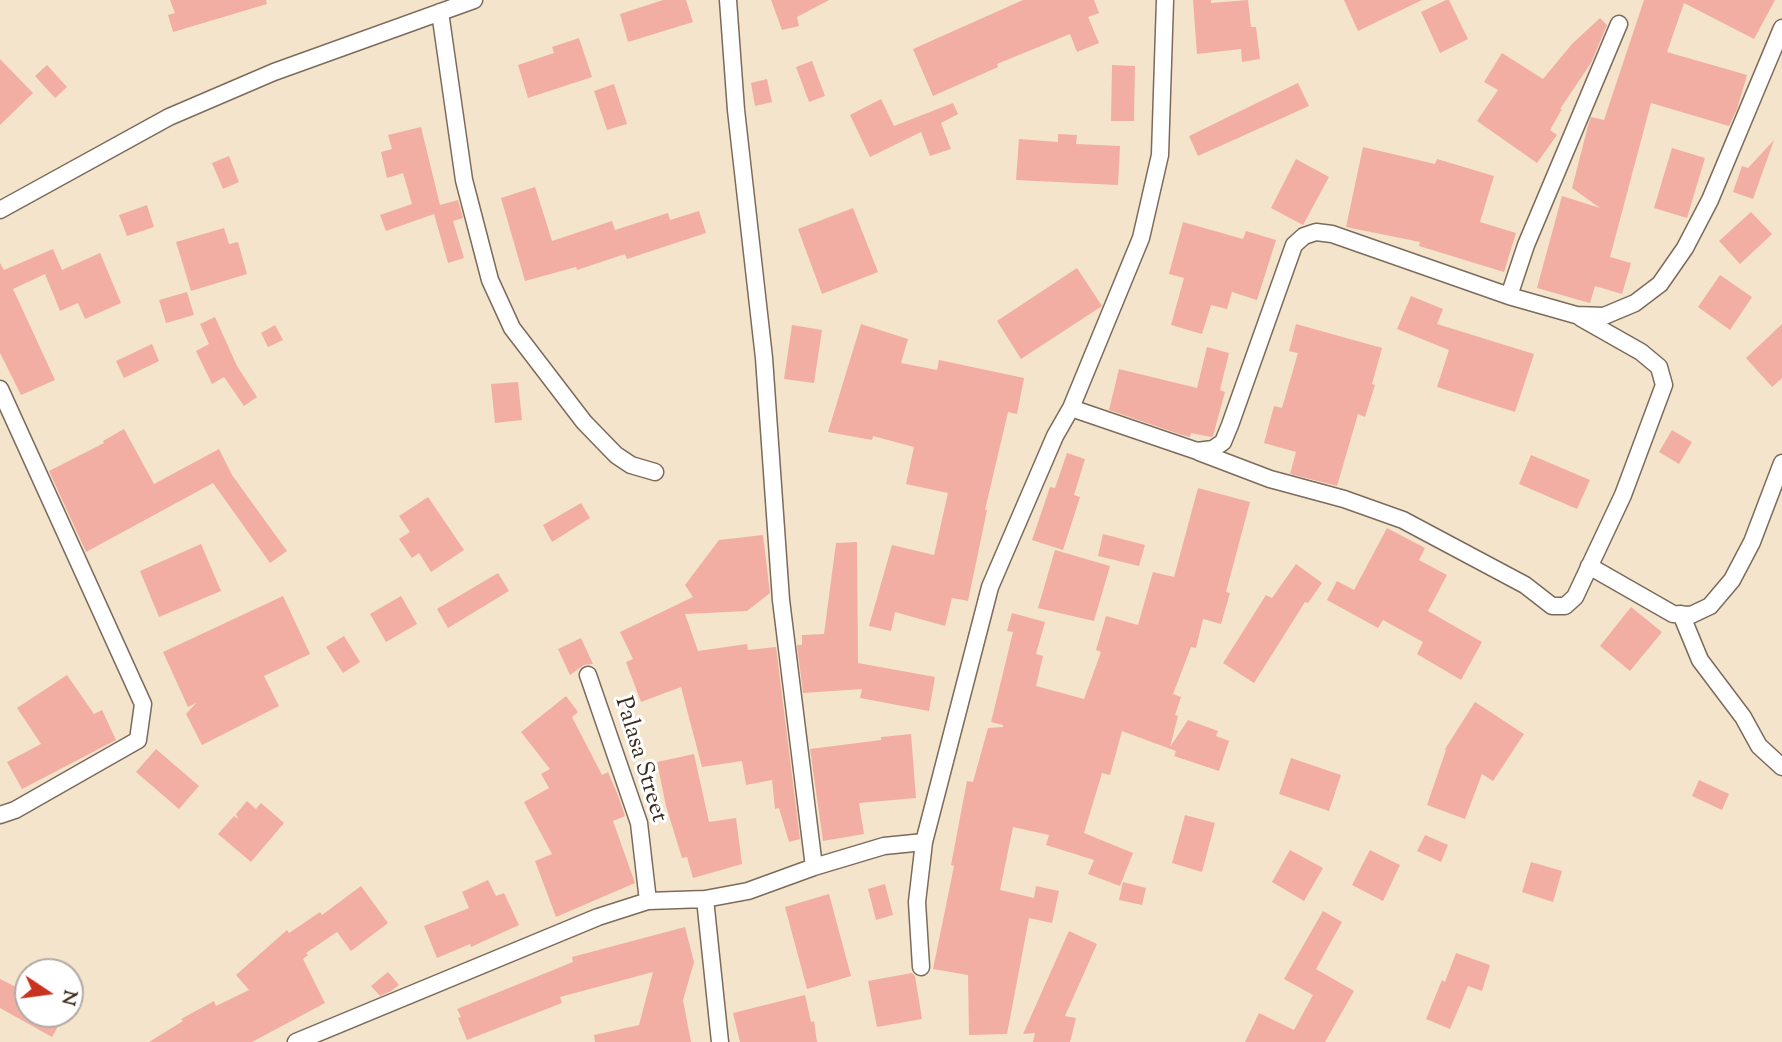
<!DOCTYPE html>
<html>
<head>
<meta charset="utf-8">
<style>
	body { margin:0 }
	#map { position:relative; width:1782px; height:1042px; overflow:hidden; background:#f4e4cc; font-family:"Sorts Mill Goudy",serif }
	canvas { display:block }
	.north { position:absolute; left:14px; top:958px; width:70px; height:70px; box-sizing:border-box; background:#fff; border:2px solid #b1aaa5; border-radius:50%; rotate:103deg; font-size:19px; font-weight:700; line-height:28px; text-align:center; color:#3b2a1e }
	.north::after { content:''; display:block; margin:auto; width:24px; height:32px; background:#c8321e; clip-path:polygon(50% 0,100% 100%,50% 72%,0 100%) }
</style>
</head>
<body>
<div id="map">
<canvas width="1782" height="1042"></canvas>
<div class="north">N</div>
</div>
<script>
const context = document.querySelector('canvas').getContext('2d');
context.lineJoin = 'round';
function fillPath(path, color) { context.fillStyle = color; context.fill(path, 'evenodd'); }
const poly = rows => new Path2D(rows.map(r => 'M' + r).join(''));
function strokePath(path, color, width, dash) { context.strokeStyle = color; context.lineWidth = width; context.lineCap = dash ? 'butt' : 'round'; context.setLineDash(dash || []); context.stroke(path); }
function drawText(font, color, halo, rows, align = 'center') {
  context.font = font + ' "Sorts Mill Goudy",serif'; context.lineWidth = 6; context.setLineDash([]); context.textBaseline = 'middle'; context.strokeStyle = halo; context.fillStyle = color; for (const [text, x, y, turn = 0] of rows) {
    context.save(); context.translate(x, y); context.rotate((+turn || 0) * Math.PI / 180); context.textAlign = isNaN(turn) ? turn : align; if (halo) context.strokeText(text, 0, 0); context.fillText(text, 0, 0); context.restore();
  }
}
const building = poly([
	[170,0,266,0,267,4,173,32,168,15,175,13],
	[663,0,686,0,693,22,628,42,620,14],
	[771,0,829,0,797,17,799,26,782,30],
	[1023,0,1094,0,1099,13,1088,17,1099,43,1077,52,1070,34,997,64,998,67,933,96,913,49],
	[1193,0,1211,0,1211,3,1248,0,1251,27,1256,27,1260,59,1242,62,1241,49,1197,54],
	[1344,0,1422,0,1358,31],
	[1446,0,1449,0,1468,39,1440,53,1421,12],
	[1644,0,1775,0,1754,39,1684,3,1667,52,1747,75,1737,109,1729,126,1651,103,1610,257,1631,263,1622,294,1595,286,1590,303,1537,288,1562,196,1600,208,1572,188,1589,122,1591,117,1604,120],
	[1600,18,1607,25,1591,63,1560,109,1562,109,1550,130,1557,135,1537,163,1477,121,1498,90,1484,82,1502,53,1543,79,1572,44],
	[579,38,592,77,528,98,518,65,554,53,552,47],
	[0,59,33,93,0,125],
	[812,61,825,96,809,102,796,67],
	[47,65,67,87,55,98,35,76],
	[1112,65,1135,66,1134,121,1111,121],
	[767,79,772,102,755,106,751,83],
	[1298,83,1309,106,1198,156,1189,136],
	[614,84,627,124,607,130,594,91],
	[881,99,894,126,953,103,958,114,941,123,951,149,930,156,921,132,870,157,850,115],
	[421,127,440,205,458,200,463,218,453,221,464,258,448,263,434,214,386,231,380,215,412,204,403,173,387,178,381,152,392,149,388,135],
	[1058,134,1077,135,1076,144,1120,146,1118,185,1016,180,1019,139,1058,142],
	[1774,140,1753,199,1733,192,1742,166,1748,168],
	[1363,147,1435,164,1437,159,1494,176,1480,222,1516,233,1504,272,1419,246,1420,242,1346,227],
	[1672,148,1705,158,1687,218,1654,208],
	[229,156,239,182,223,189,212,163],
	[1296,159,1329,177,1303,225,1271,208],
	[535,187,552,241,612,221,615,230,668,213,670,220,699,211,706,233,627,259,625,254,577,270,576,267,525,281,501,198],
	[147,205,154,227,127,236,119,215],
	[853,208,878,272,822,294,798,229],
	[1751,212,1772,234,1740,264,1719,241],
	[1183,222,1243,239,1246,231,1276,240,1257,300,1232,292,1227,309,1211,305,1202,334,1171,325,1184,278,1169,274],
	[224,228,229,244,238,242,247,274,191,291,176,242],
	[53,249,62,270,100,253,121,303,85,319,78,303,60,311,45,274,13,289,55,380,21,395,0,353,0,263,4,270],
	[1077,268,1102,306,1021,359,997,321],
	[1720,275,1752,297,1730,330,1698,307],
	[187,292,194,315,166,323,159,300],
	[1411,296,1443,309,1437,324,1534,354,1515,412,1437,387,1449,350,1397,329],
	[215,317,237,366,257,397,244,406,224,377,212,384,196,351,209,344,200,324],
	[861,324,908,339,901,363,937,370,939,360,1024,378,1017,414,1008,412,985,510,987,510,968,601,952,598,945,626,895,612,891,631,869,626,892,545,934,555,948,493,906,484,914,447,873,436,872,440,828,432],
	[1296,324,1382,348,1372,384,1375,385,1365,417,1358,414,1337,486,1290,474,1296,452,1264,443,1274,406,1282,408,1298,353,1289,351],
	[1782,324,1782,378,1772,387,1746,358],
	[275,325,283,340,268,347,261,333],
	[792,325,822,330,814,383,784,379],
	[152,344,159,361,124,378,116,361],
	[1207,347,1229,353,1220,390,1225,392,1213,436,1211,437,1191,433,1190,437,1179,434,1109,410,1119,369,1197,388],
	[518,382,522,420,495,423,491,384],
	[124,429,154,484,219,449,232,475,287,551,270,563,213,483,86,552,49,471,104,443,103,441],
	[1672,430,1692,442,1679,464,1659,452],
	[1067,453,1085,459,1074,495,1080,497,1063,550,1032,540,1050,487,1055,488],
	[1531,455,1590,480,1577,509,1519,484],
	[1198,488,1250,502,1226,592,1230,593,1221,624,1203,619,1196,648,1191,647,1173,694,1181,697,1175,715,1178,716,1170,747,1188,720,1218,731,1216,736,1229,741,1219,771,1174,756,1176,751,1122,731,1110,775,1102,773,1084,833,1133,853,1120,886,1088,874,1094,860,1046,845,1049,835,1013,827,1000,890,1034,898,1036,886,1059,891,1052,923,1029,918,1007,1034,969,1035,968,975,933,969,954,866,951,865,967,781,973,782,988,728,1003,727,1003,725,991,722,1013,632,1007,631,1012,613,1045,622,1036,654,1043,656,1036,686,1084,699,1101,652,1096,650,1106,616,1138,625,1153,572,1174,577],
	[428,497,464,550,431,572,419,553,412,558,399,539,410,532,399,516],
	[581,503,590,518,552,542,543,525],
	[1387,528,1425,548,1419,560,1447,575,1428,611,1482,642,1461,680,1417,654,1423,642,1383,620,1378,628,1327,600,1337,581,1354,590],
	[1103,534,1145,545,1139,566,1098,556],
	[763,535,770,593,747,611,685,614,698,651,747,644,748,650,776,647,800,839,789,842,779,808,775,809,772,780,746,785,742,761,702,767,681,687,641,702,626,662,633,659,620,632,693,597,685,585,719,540],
	[857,542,858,663,935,677,929,711,860,698,862,689,803,693,797,645,802,645,802,635,824,634,836,543],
	[201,544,221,591,159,617,140,571],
	[1055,550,1110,566,1094,621,1038,608],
	[1296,564,1322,583,1308,603,1305,602,1254,683,1223,663,1266,595,1272,598],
	[498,573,509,591,448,628,437,609],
	[283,596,310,654,264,676,279,706,202,745,186,714,196,703,188,707,163,652],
	[401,596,417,624,386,642,370,614],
	[1631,607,1662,632,1630,671,1600,646],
	[344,636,360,662,343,673,326,647],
	[581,638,593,664,584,665,570,675,558,649],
	[67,675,94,714,102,710,116,740,22,789,7,762,41,744,17,708],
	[566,696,578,712,572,717,602,775,608,772,619,798,625,816,613,821,635,883,556,917,535,861,552,854,524,802,549,788,541,774,550,769,521,732],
	[1475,702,1524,734,1493,781,1482,774,1465,819,1427,805,1446,750,1445,749],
	[911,734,916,798,859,803,864,834,823,841,810,749,881,740,881,737],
	[156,749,199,786,179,809,136,772],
	[694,754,709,822,736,818,742,864,693,878,687,857,682,858,666,806,657,762],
	[1291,758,1341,775,1329,811,1279,794],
	[1699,780,1729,794,1722,810,1692,796],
	[247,801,256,809,261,803,284,823,251,862,218,834,234,816,238,819,236,814],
	[1185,815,1215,823,1202,872,1172,863],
	[1425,835,1448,845,1441,862,1417,851],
	[1290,850,1323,868,1304,901,1272,882],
	[1370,850,1400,865,1383,901,1352,885],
	[1531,862,1562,871,1553,902,1522,892],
	[488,880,496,896,504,893,519,925,471,947,470,944,437,958,424,926,469,908,462,892],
	[1123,882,1146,888,1142,905,1119,900],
	[885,884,893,915,876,920,868,889],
	[361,886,388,923,351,951,337,932,306,953,308,955,303,959,325,1003,252,1042,149,1042,183,1021,181,1019,214,1001,216,1006,249,990,236,975,287,930,289,933,320,912,322,915],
	[829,894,851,976,807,989,785,907],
	[1323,911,1342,922,1316,969,1354,991,1325,1042,1245,1042,1259,1013,1294,1030,1313,995,1284,979],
	[685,927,694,962,683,1000,691,1042,595,1042,594,1035,639,1025,653,972,560,997,562,1003,467,1040,458,1018,461,1017,457,1009,573,962,572,957],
	[1069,931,1097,944,1065,1016,1076,1018,1070,1042,1033,1042,1035,1033,1023,1034],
	[1456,953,1490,965,1482,991,1468,986,1450,1029,1426,1019,1442,980,1445,982],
	[388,972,399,985,391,991,380,996,371,986],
	[912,973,915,976,922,1019,877,1027,868,981],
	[0,979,28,993,28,1014,65,1014,52,1037,0,1008],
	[805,995,811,1022,814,1021,817,1042,740,1042,733,1013]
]);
const minor = poly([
	[728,0,736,110,764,358,781,600,814,867],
	[440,12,464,180,490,280,512,328,584,422,616,455,631,465,655,472],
	[0,210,169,117,274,72,474,0],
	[1509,296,1526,245,1619,24],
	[0,389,143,704,138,740,15,810,0,815],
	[1071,408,1197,451,1213,449,1223,442,1230,425,1294,245,1304,236,1316,232,1332,234,1509,296,1576,315,1604,316,1635,303,1660,284,1685,248,1710,200,1782,28],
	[1199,452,1270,479,1344,499,1403,520,1525,585,1552,606,1565,606,1575,597,1623,495,1664,385,1659,367,1641,352,1581,318],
	[1589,566,1673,614,1691,615,1710,606,1732,580,1752,542,1782,463],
	[1681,614,1700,660,1743,717,1759,746,1782,767],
	[588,675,639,823,648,901],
	[705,899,720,1042],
	[921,967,917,902,924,842,990,587,1055,436,1071,408,1141,238,1160,155,1165,0],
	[296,1042,598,917,648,901,705,899,748,891,814,867,884,846,924,842]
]);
const streetNames = [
	["Palasa Street",639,760,73]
];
fillPath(building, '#f2aea3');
strokePath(minor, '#7c6b5b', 19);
strokePath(minor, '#fff', 16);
drawText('24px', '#3b2a1e', '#fff', streetNames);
</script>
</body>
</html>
